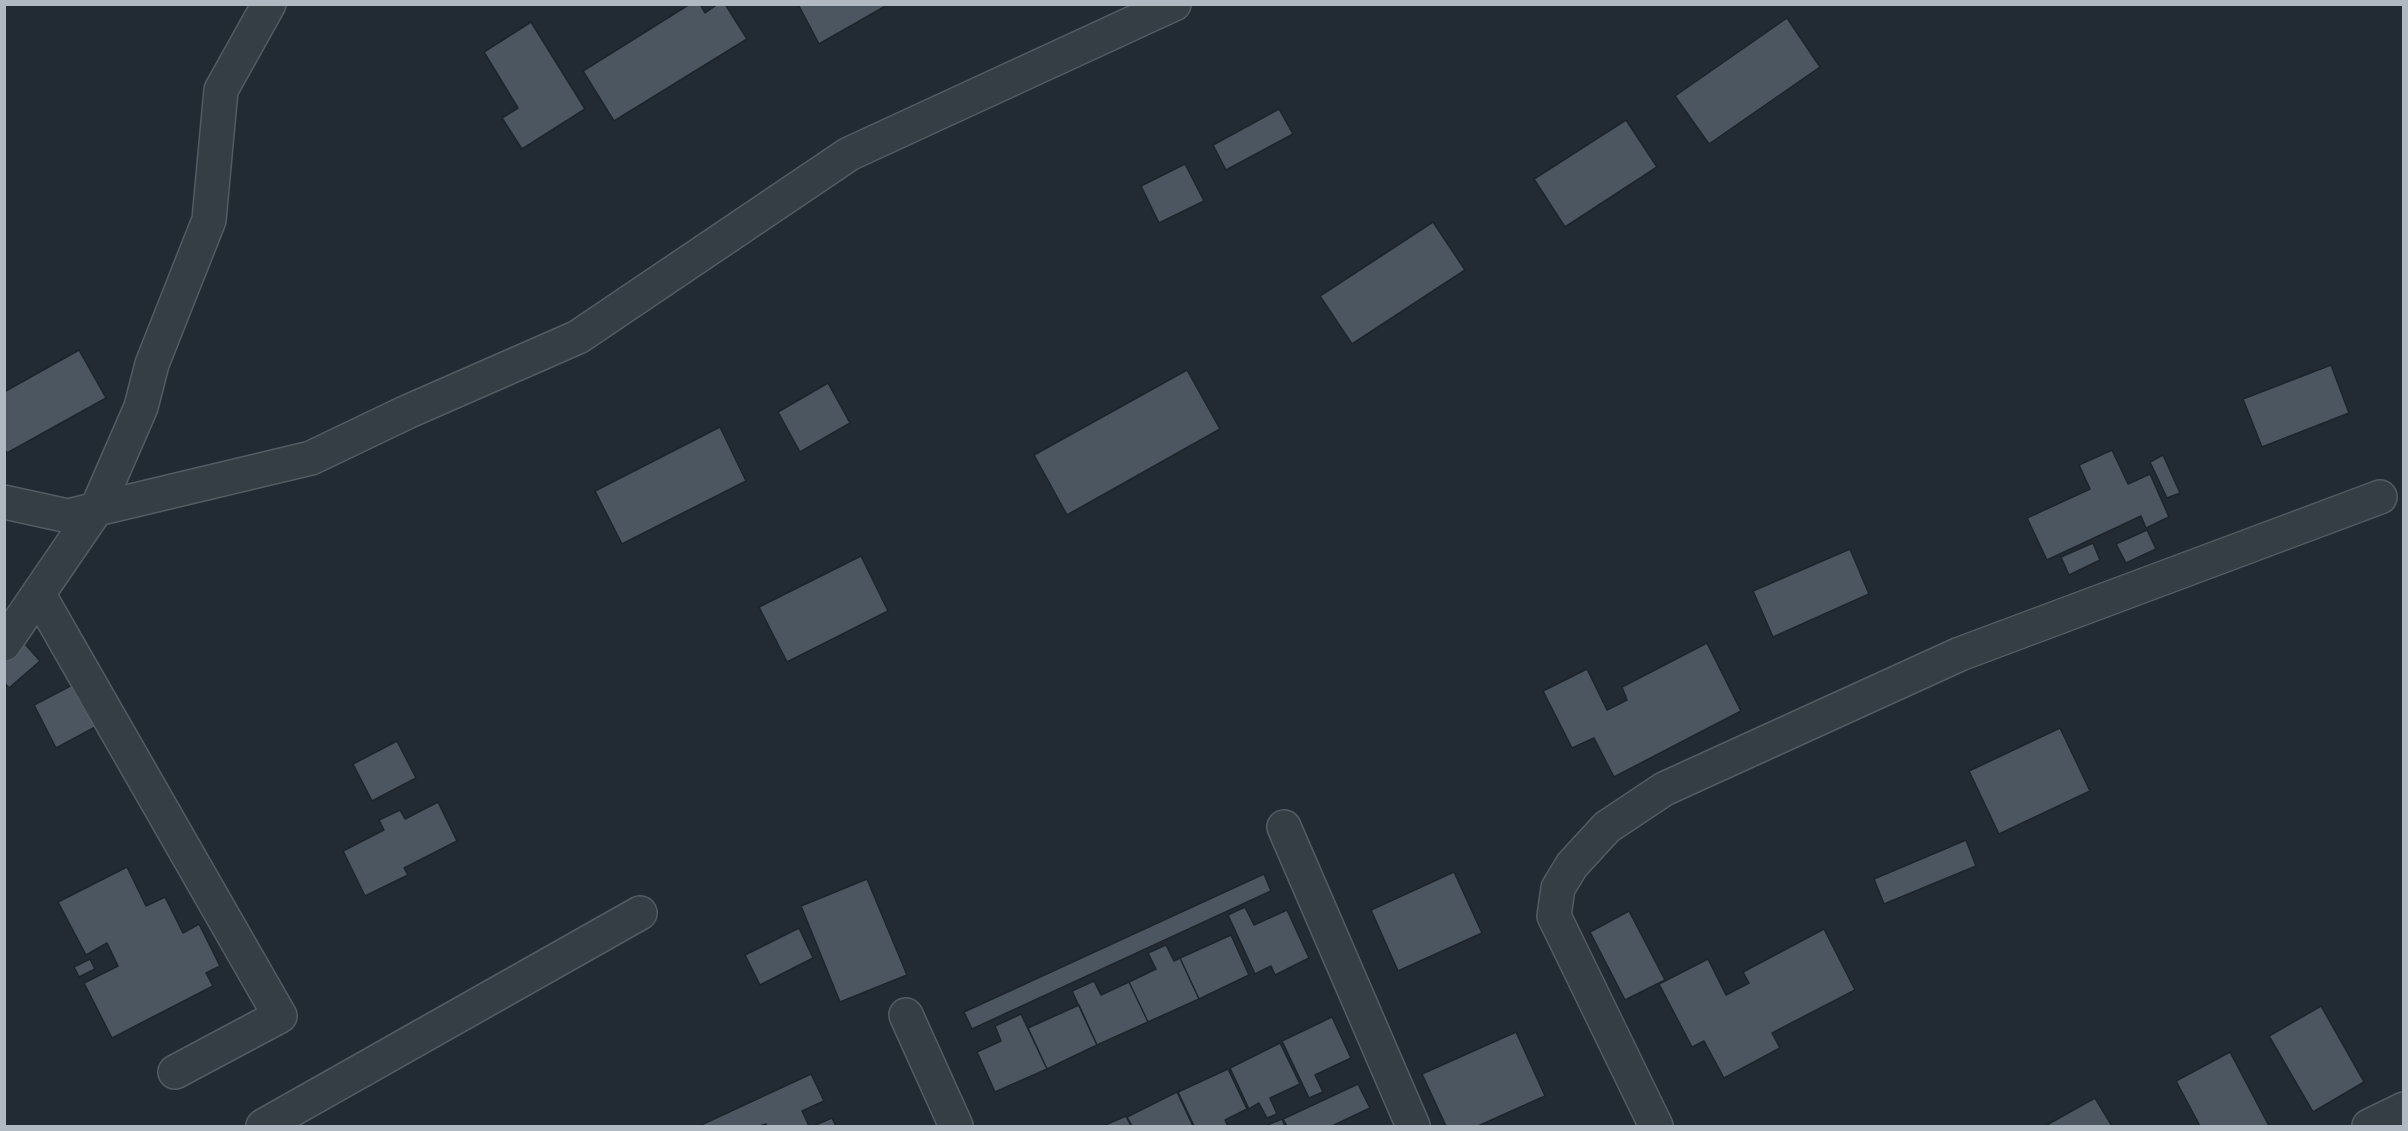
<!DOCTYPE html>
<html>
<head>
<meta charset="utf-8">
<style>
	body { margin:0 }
	#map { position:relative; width:2408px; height:1131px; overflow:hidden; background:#222b34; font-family:"Varela Round",sans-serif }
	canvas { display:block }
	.frame { position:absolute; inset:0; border:6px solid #b0b8c2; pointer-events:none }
</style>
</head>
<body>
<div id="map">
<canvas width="2408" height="1131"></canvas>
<div class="frame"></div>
</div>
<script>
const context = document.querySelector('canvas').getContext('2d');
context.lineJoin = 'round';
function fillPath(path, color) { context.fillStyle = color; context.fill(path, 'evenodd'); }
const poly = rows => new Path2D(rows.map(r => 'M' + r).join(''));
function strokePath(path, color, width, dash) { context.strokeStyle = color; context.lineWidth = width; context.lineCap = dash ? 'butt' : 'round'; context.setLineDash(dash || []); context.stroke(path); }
const building = poly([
	[690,4,700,4,705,13,718,4,725,4,747,39,614,121,583,71,690,4],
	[798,4,889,4,819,44,798,4],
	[1787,18,1820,67,1709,144,1675,96,1787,18],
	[531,22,585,109,522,149,502,118,518,108,484,52,531,22],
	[1279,109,1293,134,1226,170,1213,145,1279,109],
	[1626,120,1657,167,1565,227,1534,179,1626,120],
	[1185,164,1204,201,1159,223,1141,186,1185,164],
	[1433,222,1465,270,1352,344,1320,296,1433,222],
	[79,350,106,398,7,453,4,449,4,392,79,350],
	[2331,365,2349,413,2262,447,2243,399,2331,365],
	[1187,370,1220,429,1067,515,1034,455,1187,370],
	[828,383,850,423,800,452,778,412,828,383],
	[720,427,746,481,622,544,595,491,720,427],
	[2112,450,2128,484,2150,474,2169,517,2146,528,2141,516,2047,560,2027,518,2090,489,2079,465,2112,450],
	[2163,455,2180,493,2167,498,2150,462,2163,455],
	[2147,530,2156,549,2126,563,2116,544,2147,530],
	[2093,543,2100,560,2069,575,2061,557,2093,543],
	[1850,549,1869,594,1773,637,1753,591,1850,549],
	[861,556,888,611,787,662,759,607,861,556],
	[1707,643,1741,711,1614,777,1594,738,1572,748,1543,691,1587,669,1607,710,1627,700,1622,687,1707,643],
	[25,644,40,661,9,688,4,682,4,662,25,644],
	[78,682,99,725,56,748,34,705,78,682],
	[2060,728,2090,791,1999,834,1969,771,2060,728],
	[397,741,416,778,372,801,353,764,397,741],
	[438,802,457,841,404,868,408,875,365,896,343,851,384,830,379,820,400,810,405,819,438,802],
	[1966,840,1976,866,1884,904,1874,879,1966,840],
	[127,867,146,906,165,897,183,933,199,924,220,966,206,973,213,986,112,1038,84,983,118,966,107,943,86,955,58,902,127,867],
	[1454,872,1482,933,1398,971,1371,910,1454,872],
	[1264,874,1271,891,972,1029,964,1012,1264,874],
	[867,879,907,975,840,1002,801,906,867,879],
	[1245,907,1254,925,1287,910,1309,958,1275,975,1271,966,1255,974,1228,915,1245,907],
	[1629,911,1665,980,1625,1000,1590,932,1629,911],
	[799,928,813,958,760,985,745,955,799,928],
	[1824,929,1855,990,1772,1033,1780,1048,1724,1078,1704,1041,1692,1047,1659,984,1708,959,1726,995,1749,983,1743,972,1824,929],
	[1231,935,1249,975,1199,999,1180,958,1231,935],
	[1166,945,1174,961,1180,958,1199,999,1148,1022,1129,982,1156,969,1148,953,1166,945],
	[90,959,95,969,79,977,74,967,90,959],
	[1094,981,1101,995,1129,982,1148,1022,1097,1045,1072,991,1094,981],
	[1079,1005,1097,1045,1047,1069,1028,1028,1079,1005],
	[2321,1006,2364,1082,2313,1112,2269,1036,2321,1006],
	[1021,1014,1047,1069,995,1092,977,1052,1001,1041,995,1026,1021,1014],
	[1332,1017,1351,1058,1315,1075,1323,1092,1309,1098,1282,1041,1332,1017],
	[1516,1032,1545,1096,1478,1126,1446,1126,1422,1074,1516,1032],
	[1280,1043,1300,1084,1270,1098,1277,1114,1267,1118,1259,1103,1249,1109,1230,1068,1280,1043],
	[2230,1052,2269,1126,2200,1126,2176,1081,2230,1052],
	[1228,1069,1247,1109,1225,1120,1228,1126,1194,1126,1178,1092,1228,1069],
	[811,1074,824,1101,802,1111,809,1126,767,1126,766,1124,760,1126,699,1126,811,1074],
	[1358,1084,1370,1108,1332,1126,1287,1126,1283,1119,1358,1084],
	[1177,1092,1193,1126,1132,1126,1127,1117,1177,1092],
	[2095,1098,2112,1126,2045,1126,2095,1098],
	[1126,1116,1131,1126,1103,1126,1126,1116],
	[832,1118,836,1126,813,1126,832,1118],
	[1282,1119,1285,1126,1265,1126,1282,1119]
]);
const minor = poly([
	[4,502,68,516,311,458,407,412,578,337,849,154,1174,4],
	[39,595,280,1016,175,1072],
	[4,644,97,508,141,407,152,364,209,220,221,90,269,4],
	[1284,827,1413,1126],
	[906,1015,956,1126],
	[263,1126,640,913],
	[1656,1126,1554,916,1558,888,1572,865,1607,827,1664,789,1960,654,2380,497],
	[2369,1126,2404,1109]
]);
fillPath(building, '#4b5660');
strokePath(building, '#1d242c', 1.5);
strokePath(minor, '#535b63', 36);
strokePath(minor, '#353d45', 33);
</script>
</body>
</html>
